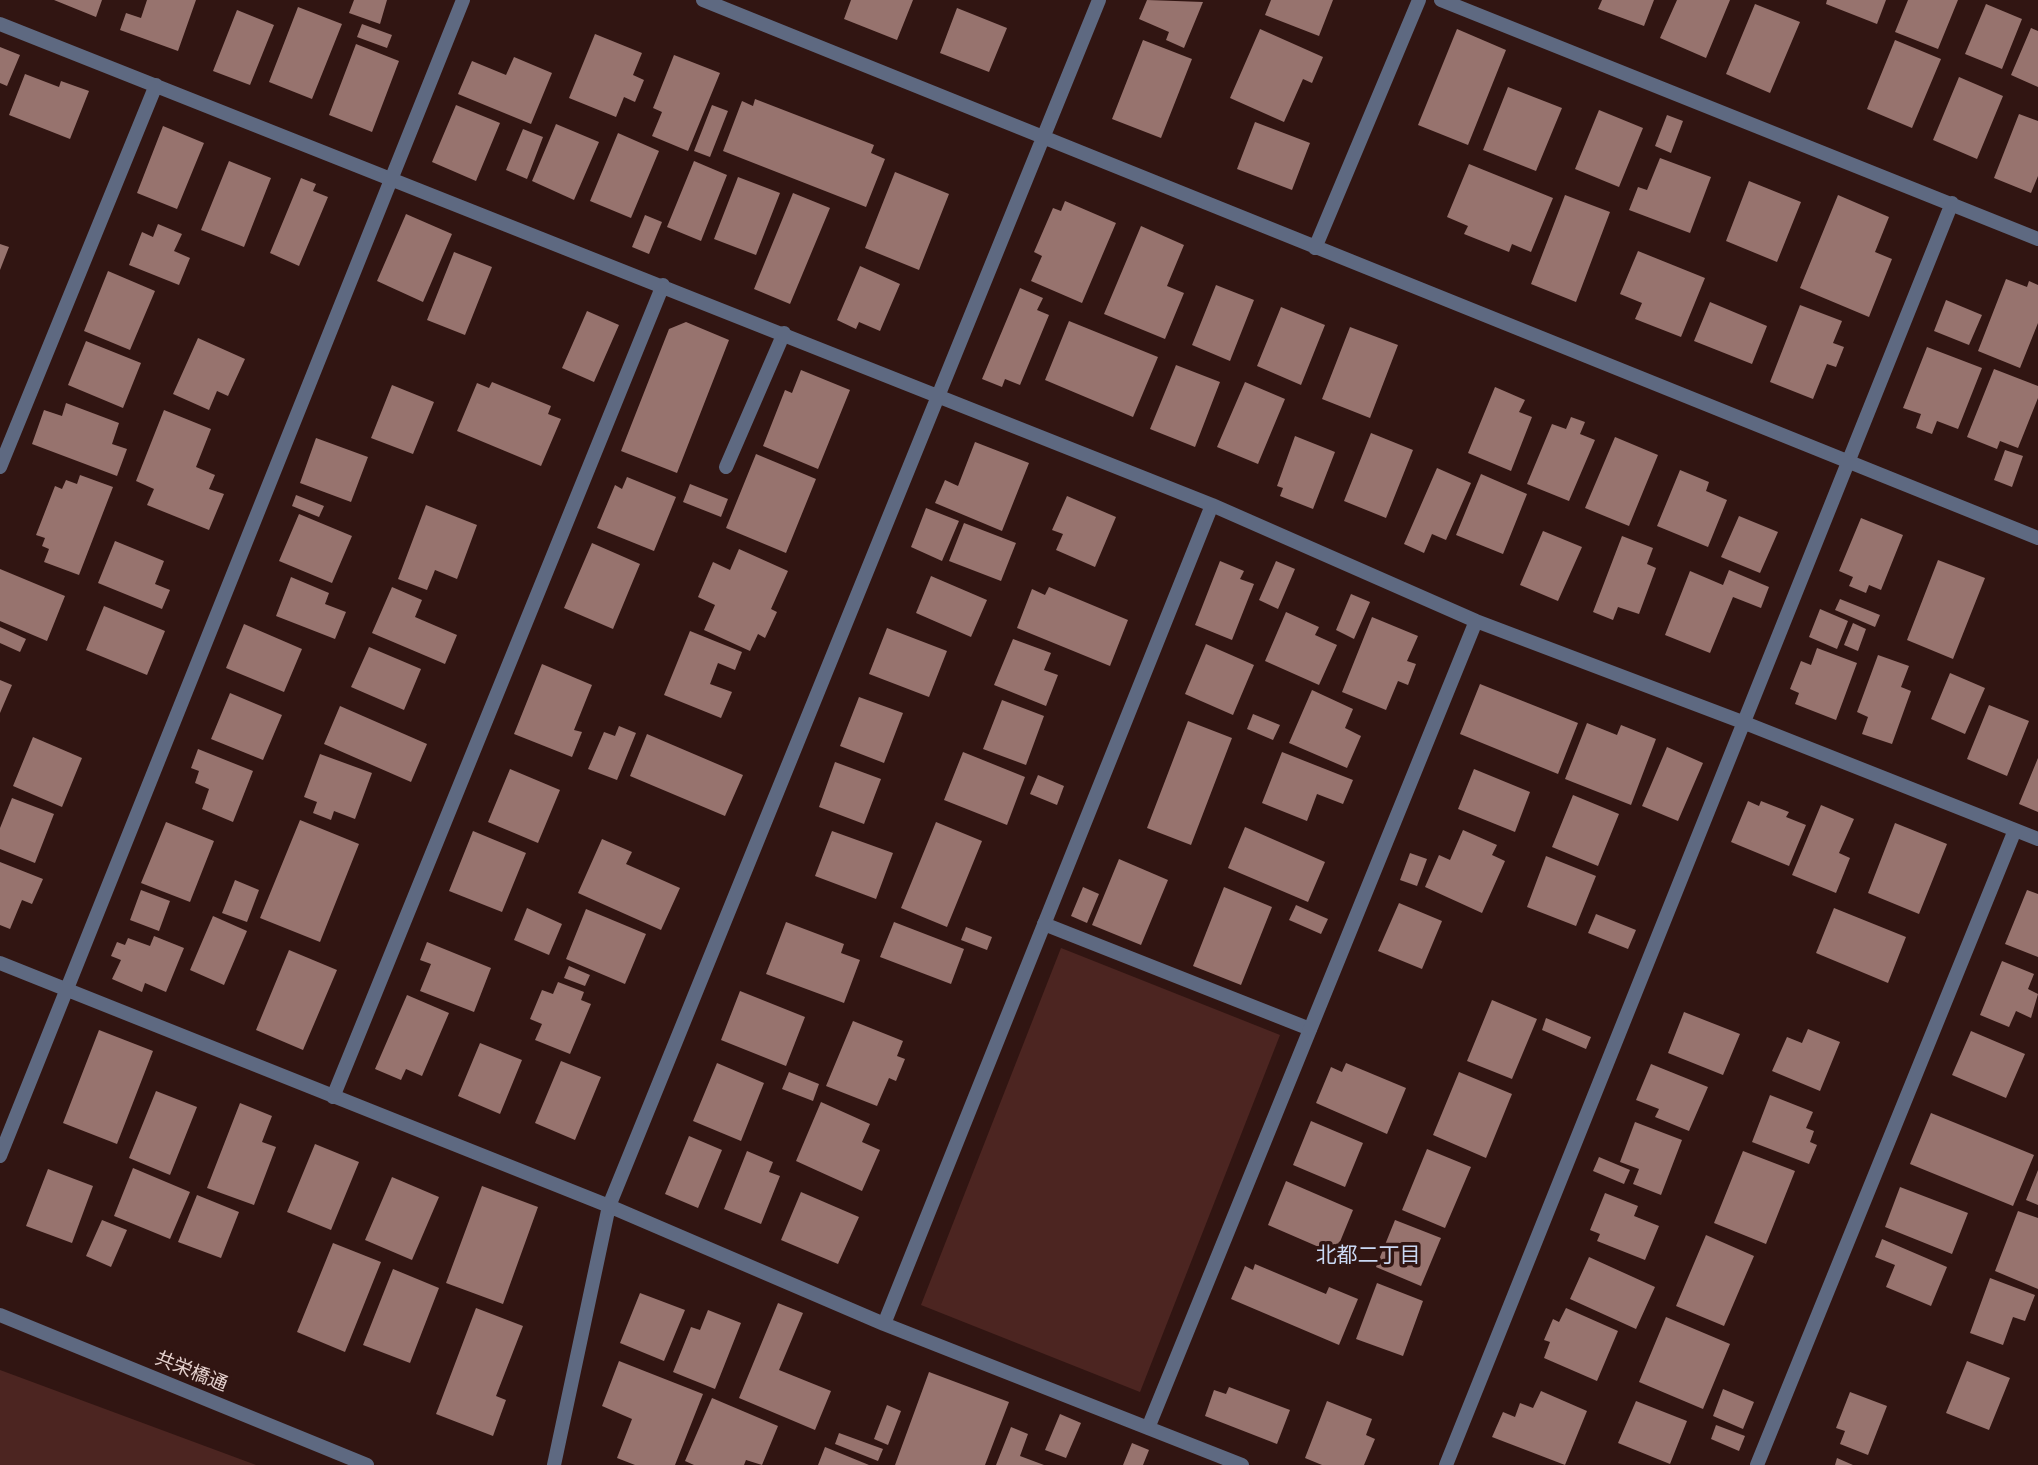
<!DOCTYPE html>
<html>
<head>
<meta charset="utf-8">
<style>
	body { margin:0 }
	canvas { display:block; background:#311512 }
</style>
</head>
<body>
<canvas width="2038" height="1465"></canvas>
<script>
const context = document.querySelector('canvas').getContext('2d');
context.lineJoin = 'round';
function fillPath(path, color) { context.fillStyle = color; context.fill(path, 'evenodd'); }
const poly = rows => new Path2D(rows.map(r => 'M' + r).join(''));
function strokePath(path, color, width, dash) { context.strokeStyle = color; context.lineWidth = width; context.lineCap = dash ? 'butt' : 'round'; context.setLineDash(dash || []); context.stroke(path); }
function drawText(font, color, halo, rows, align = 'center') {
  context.font = font + ' "Fira Sans Condensed","Noto Sans JP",sans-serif'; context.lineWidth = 7; context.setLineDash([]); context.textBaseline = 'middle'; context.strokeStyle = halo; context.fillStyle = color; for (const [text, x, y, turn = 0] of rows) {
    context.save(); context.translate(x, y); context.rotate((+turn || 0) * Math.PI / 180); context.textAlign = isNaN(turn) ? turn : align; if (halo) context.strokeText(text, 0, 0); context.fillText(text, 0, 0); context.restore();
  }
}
const green = poly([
	[1061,948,1280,1035,1140,1392,921,1305],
	[0,1370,256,1465,0,1465]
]);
const building = poly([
	[54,0,102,0,96,17],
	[147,0,196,0,178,51,120,30,126,13,141,18],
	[354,0,387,0,380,24,349,13],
	[851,0,913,0,897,40,844,19],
	[1147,0,1203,2,1184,48,1166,40,1169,32,1139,19],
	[1271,0,1333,0,1319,36,1265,15],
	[1602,0,1654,0,1644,26,1598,9],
	[1677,0,1730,0,1706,58,1660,38],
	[1827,0,1886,0,1877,24,1826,4],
	[1908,0,1958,0,1938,49,1895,32],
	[1755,4,1800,22,1770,93,1726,74],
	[1986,4,2022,19,2002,69,1965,54],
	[298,7,342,24,312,99,269,82],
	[957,8,1007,28,989,72,940,53],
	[237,10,274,25,250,85,213,71],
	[362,24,392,35,387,48,357,37],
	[2031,28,2038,31,2038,87,2011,75],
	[1260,29,1323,57,1312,83,1303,79,1284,122,1230,98],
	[1457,29,1506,50,1468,145,1418,125],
	[595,34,642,53,633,75,644,80,635,102,624,97,616,117,569,98],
	[1143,40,1192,59,1161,138,1112,119],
	[1895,40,1941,59,1912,128,1867,109],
	[356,44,399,61,372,132,329,115],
	[0,47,20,55,7,86,0,83],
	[674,55,720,73,688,151,652,136,662,112,653,108],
	[514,57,552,73,531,124,458,94,472,61,506,75],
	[25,74,59,87,61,81,89,91,70,139,9,115],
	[1959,77,2003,96,1977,159,1933,140],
	[1508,87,1562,108,1536,171,1483,150],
	[755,99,874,145,871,153,885,159,866,207,723,151,742,101,753,106],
	[456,105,500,123,476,181,432,162],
	[712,105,728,111,710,157,694,151],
	[1599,110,1643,128,1619,187,1575,169],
	[2019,114,2038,121,2038,176,2031,193,1994,178],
	[1667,115,1683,121,1671,153,1655,146],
	[1255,122,1310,143,1292,190,1237,169],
	[556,124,599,142,574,200,532,181],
	[163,126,204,143,177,209,137,193],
	[523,129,543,137,527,179,506,170],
	[618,133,659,151,631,218,590,201],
	[1660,158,1711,177,1690,233,1629,210,1638,187,1647,190],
	[229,161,271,178,244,247,201,230],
	[694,161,727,175,701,241,667,227],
	[1469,164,1553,198,1531,252,1512,244,1509,252,1464,234,1468,226,1447,217],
	[895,172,949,194,919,270,865,248],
	[738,177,780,193,756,255,714,239],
	[301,178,316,184,313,191,328,197,299,266,270,253],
	[1749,181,1801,202,1777,262,1726,241],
	[793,193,830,208,790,304,754,289],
	[1565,195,1610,212,1576,302,1531,284],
	[1838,195,1889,217,1875,252,1892,259,1869,317,1800,288],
	[1065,201,1116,223,1082,303,1031,281,1042,256,1034,252,1053,208,1061,211],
	[406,214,452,234,423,302,377,281],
	[645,215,662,222,649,254,632,247],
	[158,224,182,234,174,251,190,258,179,285,129,265,142,232,153,237],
	[1141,226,1184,245,1167,286,1184,293,1165,339,1104,314],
	[0,244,9,247,0,270],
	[1638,251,1705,278,1681,337,1635,319,1642,303,1620,294],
	[454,252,492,267,465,335,427,320],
	[860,266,900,284,880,331,859,322,856,329,837,320],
	[108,271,155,291,130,350,84,331],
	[2006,279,2027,287,2029,281,2038,285,2038,323,2020,368,1978,351],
	[1216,285,1254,300,1230,361,1192,345],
	[1020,288,1043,298,1037,310,1049,315,1020,385,1005,379,1002,387,982,379],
	[1946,300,1982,315,1969,345,1934,331],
	[1710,302,1767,326,1752,364,1694,341],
	[1800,305,1842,321,1833,343,1844,347,1836,367,1827,364,1813,399,1770,382],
	[1281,307,1325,325,1301,385,1257,366],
	[587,311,619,325,594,382,562,368],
	[1069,321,1158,357,1133,417,1045,380],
	[686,322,729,340,677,473,621,451,669,329],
	[1350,327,1398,345,1370,418,1322,399],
	[198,338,245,359,228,396,217,391,209,410,173,394],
	[86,341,141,363,123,408,68,385],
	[1927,347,1982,368,1958,429,1937,421,1932,434,1916,428,1921,414,1903,408],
	[1176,365,1220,382,1195,447,1150,429],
	[1994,369,2038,386,2038,398,2018,448,2000,441,1997,449,1967,437],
	[801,370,850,390,818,469,763,446,785,390,792,393],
	[492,382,551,406,548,414,561,419,541,466,457,431,477,383,489,388],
	[1245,382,1285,399,1258,464,1217,447],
	[392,385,434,402,413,454,371,438],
	[1495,387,1525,400,1519,412,1532,417,1511,471,1468,453],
	[66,403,119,423,112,444,127,449,117,476,32,444,44,410,62,416],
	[164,410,211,429,196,467,215,475,209,489,224,494,209,530,147,505,154,489,136,481],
	[1571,417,1585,422,1580,434,1595,440,1569,501,1527,484,1552,424,1566,429],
	[1371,433,1413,450,1386,518,1344,501],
	[1295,436,1335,452,1313,509,1280,496,1283,488,1277,486],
	[1615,437,1658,455,1629,526,1585,508],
	[316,438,368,457,351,502,300,483],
	[975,442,1029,463,1002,531,935,503,945,480,958,486],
	[2005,450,2023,456,2012,487,1994,480],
	[756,454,816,479,786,553,726,528],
	[1437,468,1471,483,1446,540,1432,534,1424,553,1404,544],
	[1680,470,1709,482,1706,491,1727,500,1708,547,1657,526],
	[1481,474,1527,494,1503,554,1456,535],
	[80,475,113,487,79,575,44,562,49,549,42,546,45,538,36,535,55,486,62,489,66,480,77,484],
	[627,477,676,497,654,551,597,528,615,485,622,489],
	[690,484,728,499,721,517,683,502],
	[296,495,324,506,319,517,292,506],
	[1067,496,1116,517,1095,567,1056,550,1063,534,1052,530],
	[426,505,477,525,457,579,435,570,427,590,398,579],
	[926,508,959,521,942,561,911,547],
	[299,514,352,536,332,583,279,561],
	[1739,516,1778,532,1760,573,1721,557],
	[1861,518,1903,535,1881,590,1869,585,1866,593,1849,586,1853,577,1839,571],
	[964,523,1016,543,1001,581,949,561],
	[1543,531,1582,547,1558,601,1520,585],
	[1622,536,1653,548,1647,564,1656,568,1639,614,1618,607,1613,620,1593,612],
	[115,541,164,561,155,584,170,590,162,609,98,583],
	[592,543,640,564,613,629,564,608],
	[739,549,788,571,771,609,777,612,765,638,758,634,750,651,704,630,715,605,698,597,713,562,730,570],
	[1938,560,1985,578,1953,659,1907,640],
	[1220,561,1244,571,1240,579,1254,584,1232,640,1195,625],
	[1276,561,1295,569,1278,609,1259,600],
	[0,569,65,596,47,641,0,621],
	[1729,570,1769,587,1761,608,1733,597,1710,653,1665,635,1690,571,1723,585],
	[931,576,987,600,971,637,916,613],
	[291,577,329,593,325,604,346,612,335,639,276,616],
	[392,587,422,600,415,617,457,635,445,664,372,633],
	[1049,587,1128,620,1110,666,1017,628,1032,589,1045,595],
	[1351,594,1370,602,1354,639,1336,630],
	[1840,599,1880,615,1875,627,1835,610],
	[104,606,165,631,147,675,86,650],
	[1820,609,1848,621,1837,649,1809,637],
	[1286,612,1319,627,1315,635,1337,645,1319,685,1265,661],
	[1372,617,1418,636,1407,661,1416,664,1408,685,1398,681,1386,710,1342,692],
	[1853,623,1866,629,1858,651,1844,645],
	[244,624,302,649,284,692,226,668],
	[0,627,26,639,20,652,0,643],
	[887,628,947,651,929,697,869,674],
	[690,631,742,652,735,670,718,663,710,684,732,692,721,718,664,695],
	[1013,639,1051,653,1044,670,1058,675,1046,706,994,685],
	[1206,644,1254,665,1233,715,1185,694],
	[369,647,421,669,404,710,351,687],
	[1817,648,1857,663,1836,720,1795,704,1799,693,1790,689,1801,661,1811,665],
	[1878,655,1909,666,1901,687,1911,691,1892,744,1862,734,1868,717,1857,712],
	[542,664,592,685,574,730,582,732,572,757,514,734],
	[1950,673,1985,688,1965,734,1931,719],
	[0,680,12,685,0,713],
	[1480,684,1578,723,1558,774,1460,734],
	[1312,690,1353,709,1345,728,1361,736,1347,768,1289,743],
	[230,693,282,715,263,760,211,739],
	[859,697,903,713,884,763,840,746],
	[1002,700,1044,716,1026,765,983,749],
	[1989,705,2029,721,2007,776,1967,759],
	[340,706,427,744,411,782,324,744],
	[1253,714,1280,725,1273,740,1247,729],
	[1188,721,1232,738,1191,845,1147,828],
	[1587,723,1617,735,1621,725,1656,739,1631,805,1565,779],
	[619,726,636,733,617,780,588,769,604,732,615,736],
	[647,734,743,775,725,816,630,776],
	[33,737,82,758,62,807,13,786],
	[1667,747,1703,763,1678,821,1642,806],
	[198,749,253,771,233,822,202,809,209,789,195,783,199,771,191,768],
	[963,752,1025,777,1007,825,944,800],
	[1282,752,1353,780,1343,804,1317,794,1307,821,1262,803],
	[320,754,372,773,355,819,334,811,331,820,313,813,317,802,304,797],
	[2038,758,2038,812,2019,804],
	[835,762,881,779,864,824,819,807],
	[510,769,560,790,538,843,488,822],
	[1474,769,1530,792,1515,832,1458,809],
	[1038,775,1064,786,1057,805,1030,794],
	[1573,795,1619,814,1598,866,1552,847],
	[12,798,54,814,35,863,0,849,0,828],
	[1748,801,1759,806,1761,801,1789,812,1786,817,1806,825,1789,866,1731,842],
	[1821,805,1854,819,1839,853,1850,858,1836,893,1792,875],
	[300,820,359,844,320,942,260,918],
	[166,822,214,841,190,902,141,883],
	[936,822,982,841,947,927,901,908],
	[1895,823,1947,844,1919,914,1868,893],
	[1245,827,1325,862,1308,902,1228,868],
	[1463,830,1497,845,1492,855,1505,861,1482,913,1425,887,1439,855,1450,860],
	[473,831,526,853,502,912,449,891],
	[832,831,893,853,876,899,815,876],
	[602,839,632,852,626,864,680,888,661,930,578,893],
	[1410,853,1427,859,1417,886,1400,880],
	[1546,856,1596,876,1576,926,1527,907],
	[1119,859,1168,880,1141,945,1092,925],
	[0,862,43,879,32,904,22,900,10,929,0,925],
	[235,880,259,890,247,922,222,913],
	[1083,887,1099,894,1087,923,1071,916],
	[1224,887,1272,907,1241,985,1193,966],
	[141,890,170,901,159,931,130,920],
	[2027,890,2038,894,2038,957,2005,944],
	[1399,903,1442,921,1422,969,1378,951],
	[1296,905,1328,919,1321,934,1289,920],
	[527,908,562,924,549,955,514,940],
	[1834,908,1906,937,1888,983,1816,953],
	[586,909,646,934,625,984,566,959],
	[1596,914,1636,930,1628,949,1588,933],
	[213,916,247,931,224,985,190,970],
	[786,922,844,944,841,953,860,960,844,1003,766,974],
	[894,922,964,949,951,984,880,957],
	[966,927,992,937,987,950,961,940],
	[154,936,184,948,166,992,145,983,142,992,112,979,121,960,111,956,117,942,125,945,128,938,150,946],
	[427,942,491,968,474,1012,420,991,431,964,420,960],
	[289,950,337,970,303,1050,256,1030],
	[2002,961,2034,974,2028,989,2038,994,2031,1018,2016,1011,2009,1027,1980,1015],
	[569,966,590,975,585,986,564,978],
	[558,982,584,992,581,1000,591,1004,570,1054,535,1040,542,1024,530,1019,542,990,553,994],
	[740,991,805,1017,786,1066,721,1040],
	[407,995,449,1013,422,1076,406,1069,401,1080,375,1069],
	[1492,1000,1537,1019,1512,1079,1467,1061],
	[1684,1012,1740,1034,1723,1075,1668,1053],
	[1546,1018,1591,1037,1586,1049,1542,1030],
	[853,1021,903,1041,897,1056,905,1059,896,1081,889,1078,877,1106,826,1086],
	[1808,1029,1840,1042,1820,1091,1772,1071,1787,1037,1802,1043],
	[99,1030,153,1051,117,1144,63,1123],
	[1971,1031,2025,1054,2006,1098,1952,1075],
	[480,1043,522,1060,500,1114,458,1096],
	[561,1061,601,1077,575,1140,535,1123],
	[717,1063,764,1083,741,1141,693,1121],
	[1346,1063,1406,1088,1387,1134,1316,1103,1331,1067,1342,1072],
	[1651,1064,1708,1087,1689,1131,1655,1117,1659,1109,1636,1100],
	[789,1072,819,1084,813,1101,782,1089],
	[1459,1072,1512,1094,1486,1158,1433,1135],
	[156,1091,197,1107,170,1175,129,1158],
	[1770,1095,1813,1112,1806,1128,1814,1131,1810,1142,1817,1145,1809,1164,1752,1142],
	[821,1102,870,1124,862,1142,880,1150,862,1191,796,1161],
	[240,1103,272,1116,262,1142,276,1147,254,1205,207,1188],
	[1931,1113,2034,1155,2013,1206,1910,1164],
	[1311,1121,1363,1143,1345,1187,1293,1165],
	[1635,1122,1682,1140,1661,1195,1633,1184,1639,1169,1620,1162],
	[689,1136,722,1150,698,1208,665,1194],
	[315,1144,359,1162,331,1230,287,1212],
	[1427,1149,1471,1167,1445,1228,1402,1210],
	[747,1151,773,1162,769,1172,780,1176,761,1224,724,1209],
	[1743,1151,1795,1171,1766,1244,1714,1223],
	[1599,1157,1630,1170,1624,1184,1593,1171],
	[133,1168,190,1192,170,1239,114,1216],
	[48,1169,93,1186,72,1243,26,1226],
	[2038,1170,2038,1205,2026,1200],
	[392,1177,439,1197,412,1260,365,1240],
	[1286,1181,1353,1210,1335,1254,1268,1225],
	[482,1186,538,1207,503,1304,446,1283],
	[1900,1187,1968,1213,1952,1254,1885,1227],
	[801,1192,859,1217,838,1264,781,1240],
	[1605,1193,1638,1206,1634,1216,1659,1226,1645,1260,1597,1241,1600,1234,1590,1230],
	[197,1195,239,1212,221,1258,178,1242],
	[2018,1211,2038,1218,2038,1289,1995,1271],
	[102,1220,127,1230,111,1267,86,1256],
	[1395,1220,1441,1238,1421,1286,1376,1267],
	[1706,1235,1754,1256,1724,1326,1676,1306],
	[1882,1239,1947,1267,1931,1306,1886,1287,1895,1265,1875,1257],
	[333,1243,381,1262,345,1352,297,1332],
	[1589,1257,1655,1287,1636,1329,1570,1299],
	[1255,1264,1326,1294,1329,1287,1358,1299,1339,1345,1231,1299,1245,1266,1253,1270],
	[393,1269,439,1288,410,1363,363,1345],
	[1990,1278,2035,1295,2025,1321,2013,1317,2003,1345,1970,1333],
	[1377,1283,1423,1301,1403,1356,1356,1339],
	[640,1293,685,1310,664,1361,620,1343],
	[778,1303,803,1313,779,1370,831,1391,815,1430,739,1398],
	[476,1308,523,1326,496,1396,506,1400,493,1436,436,1414],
	[1566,1308,1618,1331,1597,1381,1544,1358,1550,1342,1544,1340,1553,1319,1559,1322],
	[708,1310,741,1323,715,1389,673,1372,691,1327,700,1330],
	[1666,1317,1730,1344,1703,1409,1639,1382],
	[619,1361,703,1394,675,1465,635,1465,617,1458,632,1419,602,1406],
	[1967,1361,2010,1378,1989,1430,1946,1413],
	[929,1372,1009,1402,985,1465,895,1465],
	[1229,1387,1290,1410,1277,1444,1205,1416,1214,1390,1226,1394],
	[1723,1389,1754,1402,1743,1429,1713,1416],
	[1541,1391,1587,1411,1565,1465,1492,1437,1503,1412,1515,1417,1520,1403,1533,1408],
	[1850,1392,1887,1406,1868,1455,1840,1444,1845,1431,1836,1428],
	[712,1398,778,1426,762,1465,746,1460,744,1465,694,1465,685,1461],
	[1327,1401,1372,1419,1366,1435,1375,1439,1364,1465,1322,1465,1305,1458],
	[1636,1401,1687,1421,1670,1464,1618,1443],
	[887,1405,901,1411,888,1445,874,1439],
	[1060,1414,1081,1423,1066,1458,1045,1450],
	[1716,1425,1745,1436,1739,1451,1711,1439],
	[1011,1427,1028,1434,1020,1456,1044,1465,996,1465],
	[839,1433,883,1449,878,1461,835,1444],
	[1132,1443,1149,1450,1143,1465,1123,1465],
	[825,1447,869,1465,818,1465],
	[1837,1458,1853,1465,1835,1465]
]);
const service = poly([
	[726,467,784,333],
	[1044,924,1310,1029]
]);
const minor = poly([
	[703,0,2038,538],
	[1441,0,2038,239],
	[0,24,1212,505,1476,621,1745,723,2038,839],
	[1315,248,1419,0],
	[0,467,156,85],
	[0,963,609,1206,884,1324,1242,1465],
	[333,1097,663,285],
	[0,1156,463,0],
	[884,1324,1212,505],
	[1148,1428,1476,621],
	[554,1465,609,1206,1099,0],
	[1446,1465,1952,203],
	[1757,1465,2015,830]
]);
const tertiary = poly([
	[0,1315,367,1465]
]);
const streetNames = [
	["共栄橋通",191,1372,22]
];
const neighbourhoodNames = [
	["北都二丁目",1368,1256]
];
fillPath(green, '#4c2521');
fillPath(building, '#97736e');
strokePath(service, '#5e6981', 14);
strokePath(minor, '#5e6981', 14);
strokePath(tertiary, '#5e6981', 14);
drawText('19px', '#e4d0cd', '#311512', streetNames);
drawText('21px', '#cad8f3', '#311512', neighbourhoodNames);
</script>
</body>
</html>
